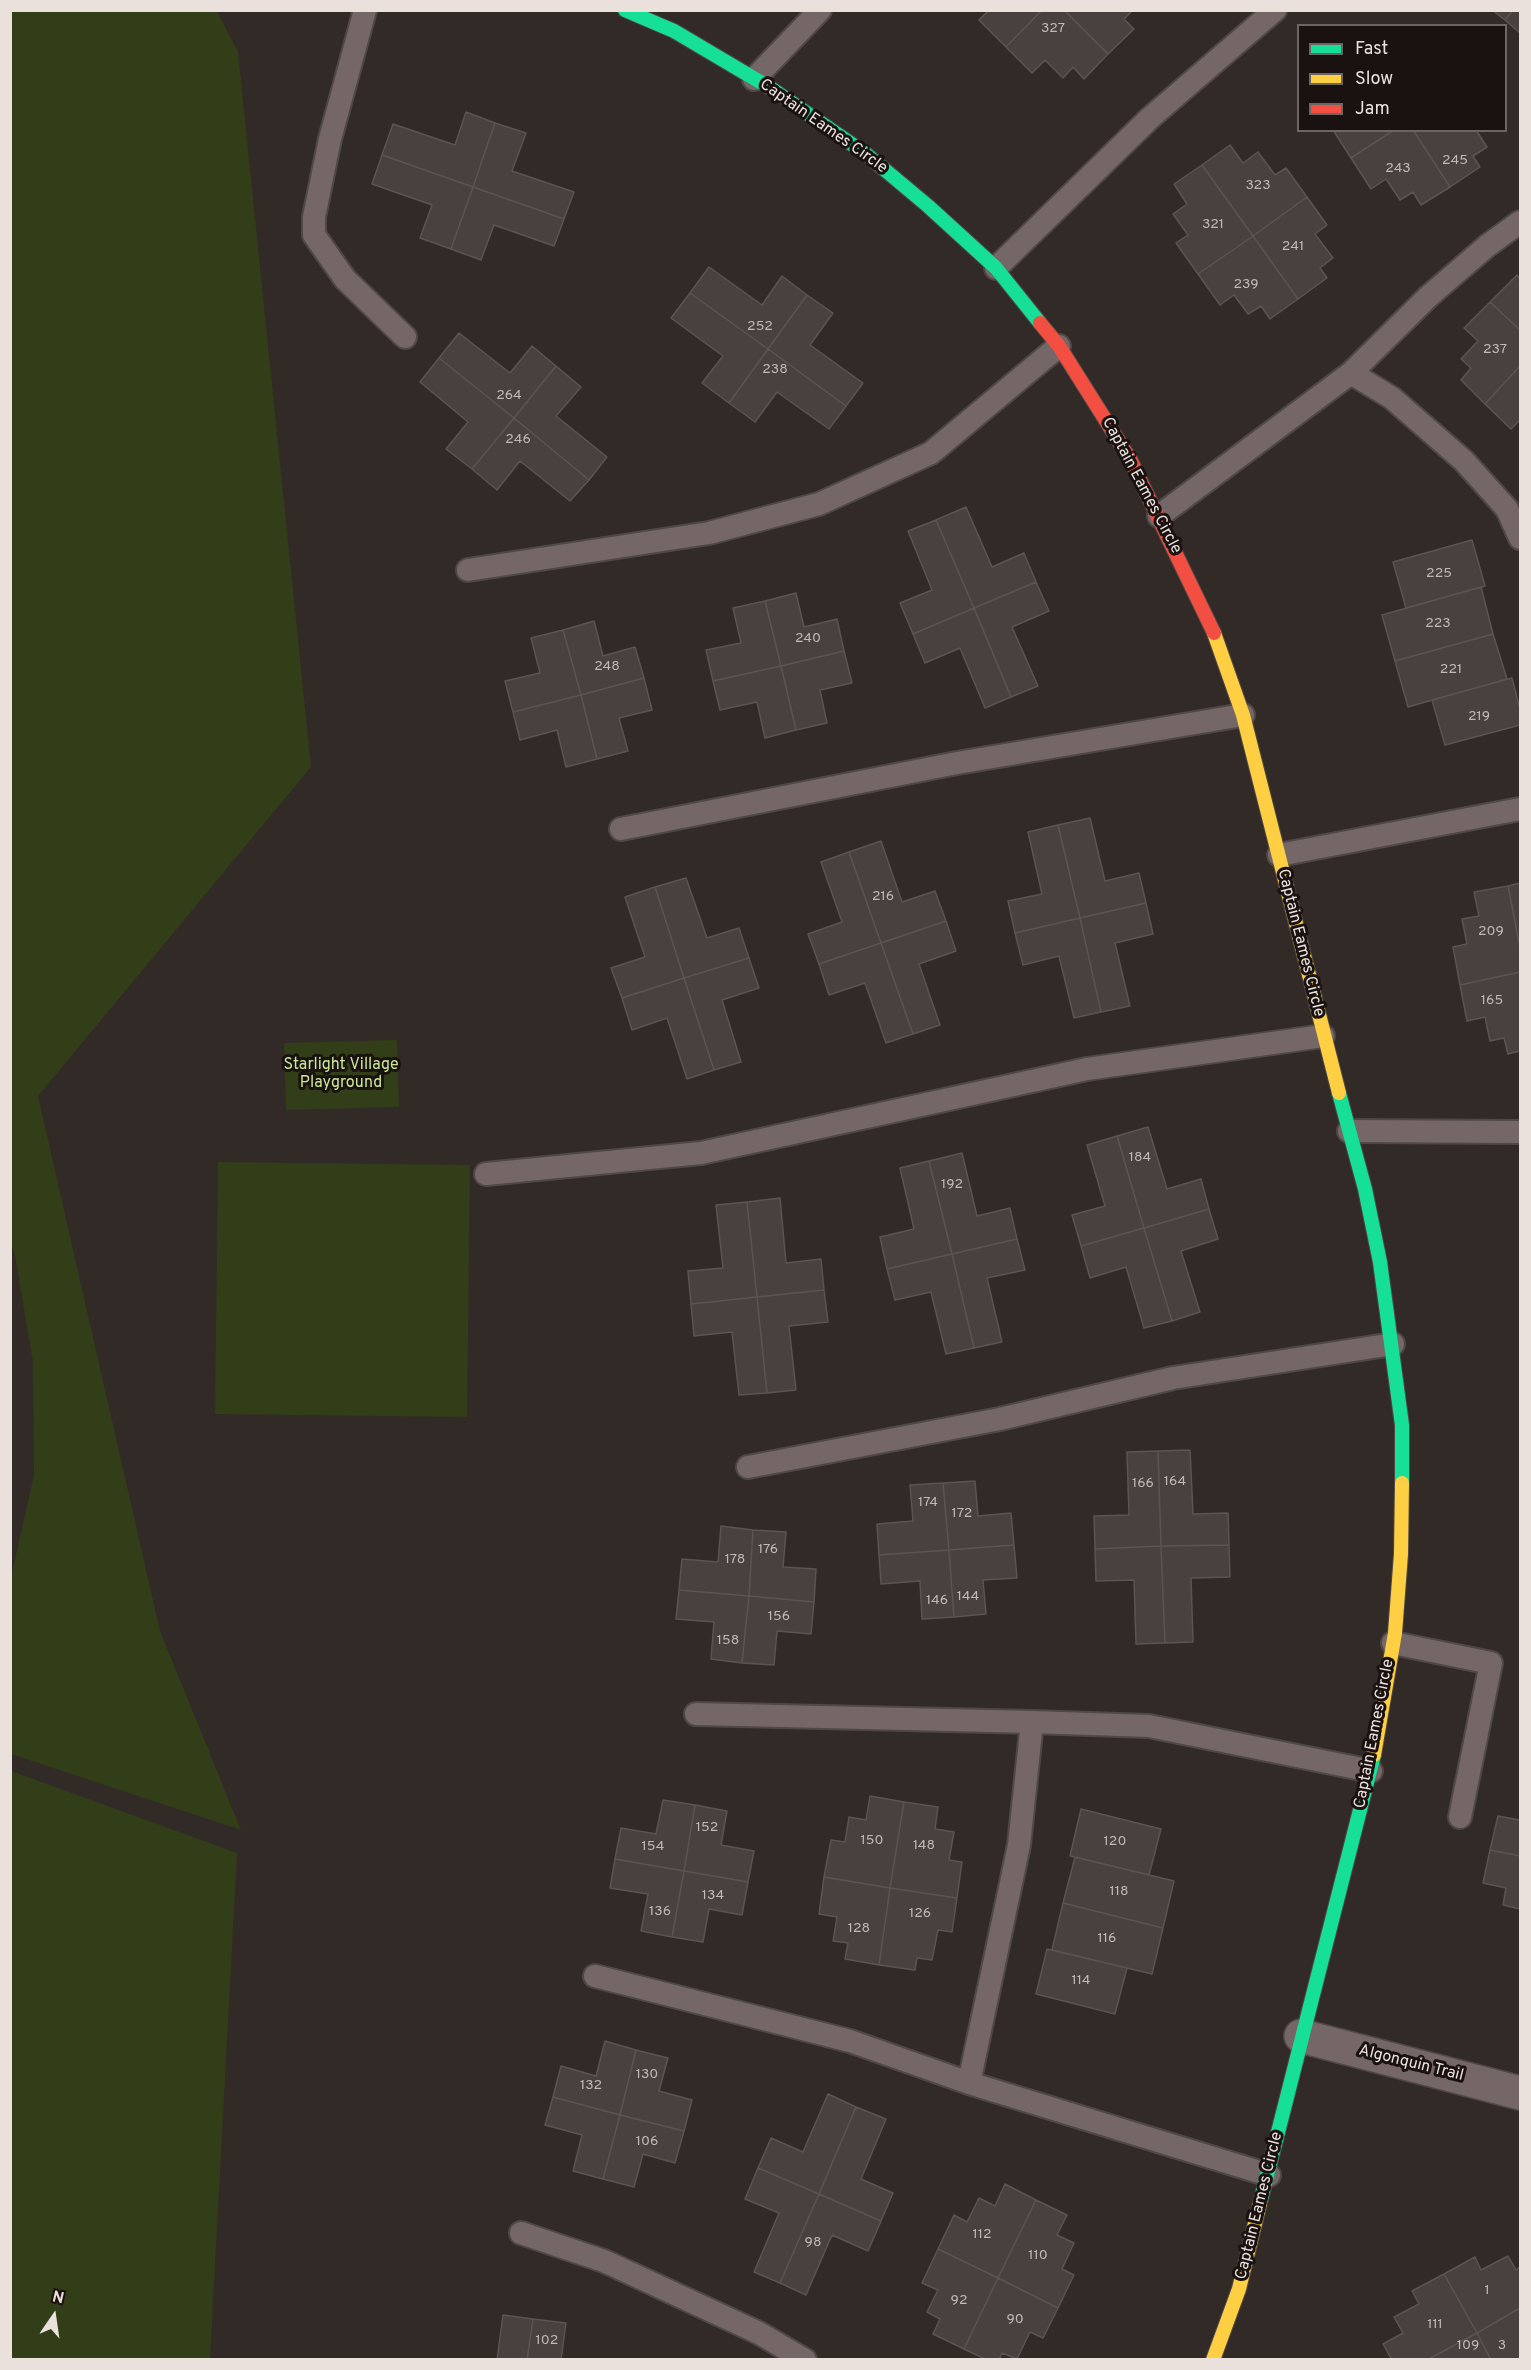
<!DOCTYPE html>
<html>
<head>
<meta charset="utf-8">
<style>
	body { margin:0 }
	#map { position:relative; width:1531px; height:2370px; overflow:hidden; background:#322a27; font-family:Overpass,sans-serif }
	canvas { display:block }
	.frame { position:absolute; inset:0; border:12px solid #eae1dd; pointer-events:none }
	.legend { position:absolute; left:1297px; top:24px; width:210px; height:108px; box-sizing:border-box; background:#191210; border:2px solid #6d6562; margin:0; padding:8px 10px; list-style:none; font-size:18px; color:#eae1dd }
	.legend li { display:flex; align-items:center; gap:12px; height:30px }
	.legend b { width:30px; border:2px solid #6d6562 }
	.north { position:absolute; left:24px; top:2286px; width:60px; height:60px; -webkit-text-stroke:4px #191210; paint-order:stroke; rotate:13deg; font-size:16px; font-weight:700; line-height:24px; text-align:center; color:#eae1dd }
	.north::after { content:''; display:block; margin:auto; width:21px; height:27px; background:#eae1dd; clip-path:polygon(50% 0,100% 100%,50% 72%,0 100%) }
</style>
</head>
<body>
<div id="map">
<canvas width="1531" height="2370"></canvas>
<div class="frame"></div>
<ul class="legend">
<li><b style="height:8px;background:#16e098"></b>Fast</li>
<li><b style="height:8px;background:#ffcf43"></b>Slow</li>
<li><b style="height:8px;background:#f24e42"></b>Jam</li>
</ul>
<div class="north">N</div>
</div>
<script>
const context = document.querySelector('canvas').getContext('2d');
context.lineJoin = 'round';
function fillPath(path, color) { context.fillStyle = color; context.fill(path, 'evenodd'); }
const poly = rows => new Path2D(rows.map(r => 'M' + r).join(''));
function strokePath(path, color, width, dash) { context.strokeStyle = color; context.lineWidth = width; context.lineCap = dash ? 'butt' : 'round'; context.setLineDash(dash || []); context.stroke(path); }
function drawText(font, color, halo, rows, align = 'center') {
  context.font = font + ' Overpass,sans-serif'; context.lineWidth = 6; context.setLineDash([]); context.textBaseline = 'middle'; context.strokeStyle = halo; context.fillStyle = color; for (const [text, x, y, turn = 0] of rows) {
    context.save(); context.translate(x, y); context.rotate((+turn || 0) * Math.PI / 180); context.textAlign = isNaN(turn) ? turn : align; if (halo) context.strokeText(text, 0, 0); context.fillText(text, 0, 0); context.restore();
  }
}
const green = poly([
	[11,10,217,11,238,52,311,767,38,1096,160,1631,241,1830,11,1754,11,1577,34,1475,33,1362,15,1256,10,1239],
	[397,1040,399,1107,286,1110,284,1043],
	[218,1162,470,1165,467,1417,215,1414],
	[11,1771,237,1853,210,2359,11,2359]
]);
const building = poly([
	[989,10,1042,10,1006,47,979,20,989,10],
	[1042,10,1064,10,1108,54,1084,79,1073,67,1063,78,1045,60,1032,73,1006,47,1042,10],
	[1064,10,1133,10,1124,19,1134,29,1108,54,1064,10],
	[1492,10,1513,10,1505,20,1492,10],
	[1513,10,1520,10,1520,33,1505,20,1513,10],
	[466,112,495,123,473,187,382,155,393,124,455,145,466,112],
	[495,123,526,133,512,171,574,192,564,219,473,187,495,123],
	[1333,130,1394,130,1351,158,1333,130],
	[1394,130,1413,130,1450,187,1421,205,1413,192,1400,200,1386,179,1371,189,1351,158,1394,130],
	[1413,130,1476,130,1487,147,1473,156,1480,167,1450,187,1413,130],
	[1230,145,1243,163,1258,152,1275,175,1286,168,1307,197,1253,236,1202,165,1230,145],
	[382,155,473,187,451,249,420,238,432,205,372,184,382,155],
	[1202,165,1253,236,1198,274,1176,243,1188,235,1173,214,1187,204,1174,184,1202,165],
	[473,187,564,219,554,246,494,225,481,260,451,249,473,187],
	[1307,197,1327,225,1315,234,1333,258,1320,268,1327,278,1298,299,1253,236,1307,197],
	[1253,236,1298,299,1270,319,1261,306,1248,314,1234,295,1220,305,1198,274,1253,236],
	[709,267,762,305,782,276,807,295,768,349,690,293,709,267],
	[1517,275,1520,279,1520,330,1490,302,1517,275],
	[690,293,768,349,729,403,702,383,723,356,671,318,690,293],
	[807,295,833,313,810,345,863,383,846,406,768,349,807,295],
	[1490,302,1520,330,1520,366,1485,404,1461,380,1471,368,1461,359,1478,341,1464,328,1490,302],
	[459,333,510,373,532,346,556,366,514,418,439,358,459,333],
	[768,349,846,406,829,429,777,392,755,422,729,403,768,349],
	[439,358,514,418,472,469,446,449,468,422,420,382,439,358],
	[556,366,581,387,556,416,607,457,589,480,514,418,556,366],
	[1520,366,1520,420,1511,429,1485,404,1520,366],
	[514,418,589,480,570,501,520,461,497,490,472,469,514,418],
	[966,507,992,567,1024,553,1036,582,974,608,936,520,966,507],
	[936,520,974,608,913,634,900,603,932,590,908,531,936,520],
	[1472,540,1485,586,1406,608,1393,562,1472,540],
	[1036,582,1049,611,1012,627,1038,686,1011,697,974,608,1036,582],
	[1481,587,1493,634,1395,661,1382,615,1481,587],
	[796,593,804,627,837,619,844,651,781,666,765,601,796,593],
	[765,601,781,666,713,681,706,650,741,643,733,608,765,601],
	[974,608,1011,697,985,708,960,648,925,663,913,634,974,608],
	[594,621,603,656,635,647,644,678,581,695,563,630,594,621],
	[563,630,581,695,513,712,505,681,540,673,531,638,563,630],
	[1493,634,1507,679,1408,707,1395,661,1493,634],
	[844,651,852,683,820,690,827,723,796,730,781,666,844,651],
	[781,666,796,730,765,738,757,702,720,710,713,681,781,666],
	[644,678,652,710,619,718,628,751,597,759,581,695,644,678],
	[1512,678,1520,709,1520,725,1445,745,1432,700,1512,678],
	[581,695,597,759,566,767,557,730,520,740,513,712,581,695],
	[1090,818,1105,881,1139,873,1146,903,1080,918,1058,825,1090,818],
	[1058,825,1080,918,1015,933,1008,901,1042,894,1028,832,1058,825],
	[881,841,902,902,935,891,946,921,881,943,849,852,881,841],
	[849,852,881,943,819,964,808,934,842,922,821,862,849,852],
	[686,878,707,938,739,928,749,958,684,978,655,887,686,878],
	[1520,883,1520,947,1508,886,1520,883],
	[1508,886,1520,947,1520,972,1460,985,1453,947,1467,944,1462,919,1479,916,1474,892,1508,886],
	[655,887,684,978,622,998,611,968,645,957,625,897,655,887],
	[1146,903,1153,934,1115,943,1130,1006,1101,1012,1080,918,1146,903],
	[1080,918,1101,1012,1074,1018,1059,956,1023,965,1015,933,1080,918],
	[946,921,956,951,919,964,940,1025,913,1034,881,943,946,921],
	[881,943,913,1034,886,1043,865,983,829,995,819,964,881,943],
	[749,958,759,988,722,1000,741,1062,714,1070,684,978,749,958],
	[1520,972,1520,1051,1508,1054,1504,1038,1490,1041,1485,1017,1467,1021,1460,985,1520,972],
	[684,978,714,1070,687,1079,667,1018,632,1030,622,998,684,978],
	[1148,1127,1167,1189,1201,1179,1209,1209,1144,1228,1117,1136,1148,1127],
	[1117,1136,1144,1228,1081,1246,1072,1215,1105,1206,1087,1145,1117,1136],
	[962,1153,977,1216,1010,1208,1017,1239,952,1254,929,1161,962,1153],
	[929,1161,952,1254,887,1269,880,1237,914,1229,900,1168,929,1161],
	[780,1198,786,1263,821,1259,824,1290,757,1297,747,1202,780,1198],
	[747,1202,757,1297,691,1304,688,1271,723,1268,716,1205,747,1202],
	[1209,1209,1218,1239,1181,1251,1200,1312,1172,1321,1144,1228,1209,1209],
	[1144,1228,1172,1321,1144,1328,1126,1267,1090,1278,1081,1246,1144,1228],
	[1017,1239,1025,1270,987,1278,1002,1342,974,1348,952,1254,1017,1239],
	[952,1254,974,1348,946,1354,931,1292,895,1300,887,1269,952,1254],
	[824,1290,828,1322,789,1326,796,1390,767,1393,757,1297,824,1290],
	[757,1297,767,1393,739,1395,732,1332,694,1336,691,1304,757,1297],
	[1190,1450,1193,1514,1228,1513,1229,1545,1161,1546,1158,1451,1190,1450],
	[1158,1451,1161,1546,1095,1549,1094,1516,1129,1515,1127,1452,1158,1451],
	[975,1481,978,1516,1011,1513,1014,1545,949,1550,943,1483,975,1481],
	[943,1483,949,1550,879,1555,877,1524,913,1521,910,1485,943,1483],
	[721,1526,753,1530,749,1596,679,1590,682,1559,718,1562,721,1526],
	[753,1530,786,1532,783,1567,816,1569,814,1602,749,1596,753,1530],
	[1014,1545,1017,1578,983,1580,986,1614,954,1617,949,1550,1014,1545],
	[1229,1545,1230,1577,1191,1578,1193,1642,1165,1643,1161,1546,1229,1545],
	[1161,1546,1165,1643,1136,1644,1134,1580,1096,1581,1095,1549,1161,1546],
	[949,1550,954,1617,922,1619,920,1581,881,1584,879,1555,949,1550],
	[679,1590,749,1596,742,1663,711,1659,714,1622,676,1619,679,1590],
	[749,1596,814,1602,811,1634,777,1631,774,1665,742,1663,749,1596],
	[870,1796,904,1802,890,1888,824,1877,831,1840,845,1842,849,1817,866,1820,870,1796],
	[663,1800,695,1805,684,1871,615,1859,621,1828,656,1834,663,1800],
	[904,1802,938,1807,935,1829,954,1832,949,1860,962,1862,957,1898,890,1888,904,1802],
	[695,1805,727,1811,721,1845,754,1851,748,1882,684,1871,695,1805],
	[1081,1809,1161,1829,1149,1875,1070,1856,1081,1809],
	[1498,1816,1520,1820,1520,1818,1520,1856,1490,1850,1498,1816],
	[1490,1850,1520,1856,1520,1909,1503,1905,1506,1888,1483,1883,1490,1850],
	[1075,1857,1174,1881,1163,1928,1063,1903,1075,1857],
	[615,1859,684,1871,672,1937,641,1931,648,1894,610,1888,615,1859],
	[684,1871,748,1882,742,1915,709,1909,703,1942,672,1937,684,1871],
	[824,1877,890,1888,879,1965,845,1959,848,1943,833,1941,837,1917,819,1914,824,1877],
	[890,1888,957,1898,952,1932,938,1930,932,1960,917,1958,915,1970,879,1965,890,1888],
	[1063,1903,1163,1928,1152,1974,1052,1950,1063,1903],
	[1047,1949,1127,1968,1115,2014,1036,1994,1047,1949],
	[605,2041,636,2050,620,2115,553,2097,561,2066,596,2076,605,2041],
	[636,2050,668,2058,659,2091,692,2100,684,2131,620,2115,636,2050],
	[828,2094,856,2107,819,2194,758,2168,771,2138,803,2152,828,2094],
	[553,2097,620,2115,603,2179,573,2171,582,2135,545,2125,553,2097],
	[856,2107,886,2119,861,2179,893,2193,881,2221,819,2194,856,2107],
	[620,2115,684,2131,675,2163,643,2154,634,2187,603,2179,620,2115],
	[758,2168,819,2194,780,2283,754,2272,779,2213,745,2199,758,2168],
	[1005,2184,1036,2200,998,2278,938,2249,954,2215,967,2222,979,2198,995,2206,1005,2184],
	[819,2194,881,2221,868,2251,832,2235,806,2295,780,2283,819,2194],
	[1036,2200,1067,2215,1057,2235,1074,2243,1062,2269,1074,2275,1058,2308,998,2278,1036,2200],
	[938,2249,998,2278,964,2349,933,2334,940,2319,927,2312,938,2290,922,2283,938,2249],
	[1508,2256,1516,2270,1520,2267,1520,2308,1477,2333,1444,2274,1475,2257,1481,2270,1508,2256],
	[1444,2274,1477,2333,1427,2360,1392,2360,1383,2344,1403,2333,1394,2317,1419,2304,1412,2291,1444,2274],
	[998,2278,1058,2308,1043,2338,1030,2332,1017,2359,1002,2353,999,2360,987,2360,964,2349,998,2278],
	[1520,2308,1520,2360,1491,2360,1477,2333,1520,2308],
	[503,2315,533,2319,527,2360,497,2360,503,2315],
	[533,2319,566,2323,561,2360,527,2360,533,2319],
	[1477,2333,1491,2360,1427,2360,1477,2333]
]);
const lane = poly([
	[365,10,330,139,314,217,314,235,345,279,405,337],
	[754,79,820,10],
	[996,268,1150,118,1275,10],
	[1351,373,1392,398,1464,461,1507,509,1520,538],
	[1159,516,1351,373,1428,297,1487,246,1520,222],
	[468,570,709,533,819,504,931,453,1059,346],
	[621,829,957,763,1243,715],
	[1279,855,1520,809],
	[1349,1131,1520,1132],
	[486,1174,701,1153,1087,1069,1323,1036],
	[748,1467,1000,1419,1173,1378,1393,1344],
	[1393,1643,1491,1663,1460,1817],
	[696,1714,1032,1722],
	[595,1976,850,2041,969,2083,1269,2175],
	[969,2083,1019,1845,1032,1722,1149,1726,1371,1771],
	[521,2233,604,2261,759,2333,805,2360]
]);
const street = poly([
	[1301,2036,1520,2093]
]);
const fast = poly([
	[625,10,674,31,772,89,866,154,928,206,996,268,1040,323],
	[1339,1093,1365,1189,1380,1262,1402,1425,1402,1483],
	[1260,2203,1374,1755]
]);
const slow = poly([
	[1214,633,1243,715,1339,1093],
	[1374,1755,1395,1633,1401,1554,1402,1483],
	[1213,2360,1239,2289,1260,2203]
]);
const jam = poly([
	[1040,323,1059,346,1130,459,1214,633]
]);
const numberNames = [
	["327",1053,29],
	["245",1455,161],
	["243",1398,169],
	["323",1258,186],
	["321",1213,225],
	["241",1293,247],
	["239",1246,285],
	["252",760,327],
	["237",1495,350],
	["238",775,370],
	["264",509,396],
	["246",518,440],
	["225",1439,574],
	["223",1438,624],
	["240",808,639],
	["248",607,667],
	["221",1451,670],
	["219",1479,717],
	["216",883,897],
	["209",1491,932],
	["165",1492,1001],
	["184",1140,1158],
	["192",952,1185],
	["164",1175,1482],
	["166",1143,1484],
	["174",928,1503],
	["172",962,1514],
	["176",768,1550],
	["178",735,1560],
	["144",968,1597],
	["146",937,1601],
	["156",779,1617],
	["158",728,1641],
	["152",707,1828],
	["150",872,1841],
	["120",1115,1842],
	["148",924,1846],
	["154",653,1847],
	["118",1119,1892],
	["134",713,1896],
	["136",660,1912],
	["126",920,1914],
	["128",859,1929],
	["116",1107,1939],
	["114",1081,1981],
	["130",647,2075],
	["132",591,2086],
	["106",647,2142],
	["112",982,2235],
	["98",813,2243],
	["110",1038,2256],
	["1",1487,2291],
	["92",959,2301],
	["90",1015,2320],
	["111",1435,2325],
	["102",547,2341],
	["109",1468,2346],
	["3",1502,2346]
];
const streetNames = [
	["Captain Eames Circle",823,127,35],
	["Captain Eames Circle",1141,486,62],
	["Captain Eames Circle",1300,943,76],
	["Captain Eames Circle",1375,1734,-79],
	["Algonquin Trail",1411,2064,14],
	["Captain Eames Circle",1260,2206,-76]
];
const parkNames = [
	["Starlight Village",341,1066],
	["Playground",341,1084]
];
fillPath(green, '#323e17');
fillPath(building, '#48413f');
strokePath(building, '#5c5451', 1.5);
strokePath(lane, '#4f4845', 26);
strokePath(street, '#4f4845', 36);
strokePath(fast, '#4f4845', 16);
strokePath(slow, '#4f4845', 16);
strokePath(jam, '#4f4845', 16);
strokePath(lane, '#756668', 22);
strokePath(street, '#756668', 33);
strokePath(fast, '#16e098', 14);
strokePath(slow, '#ffcf43', 14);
strokePath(jam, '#f24e42', 14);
drawText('14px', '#c2b9b6', null, numberNames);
drawText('16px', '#eae1dd', '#191210', streetNames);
drawText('16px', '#cae897', '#191210', parkNames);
</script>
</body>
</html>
